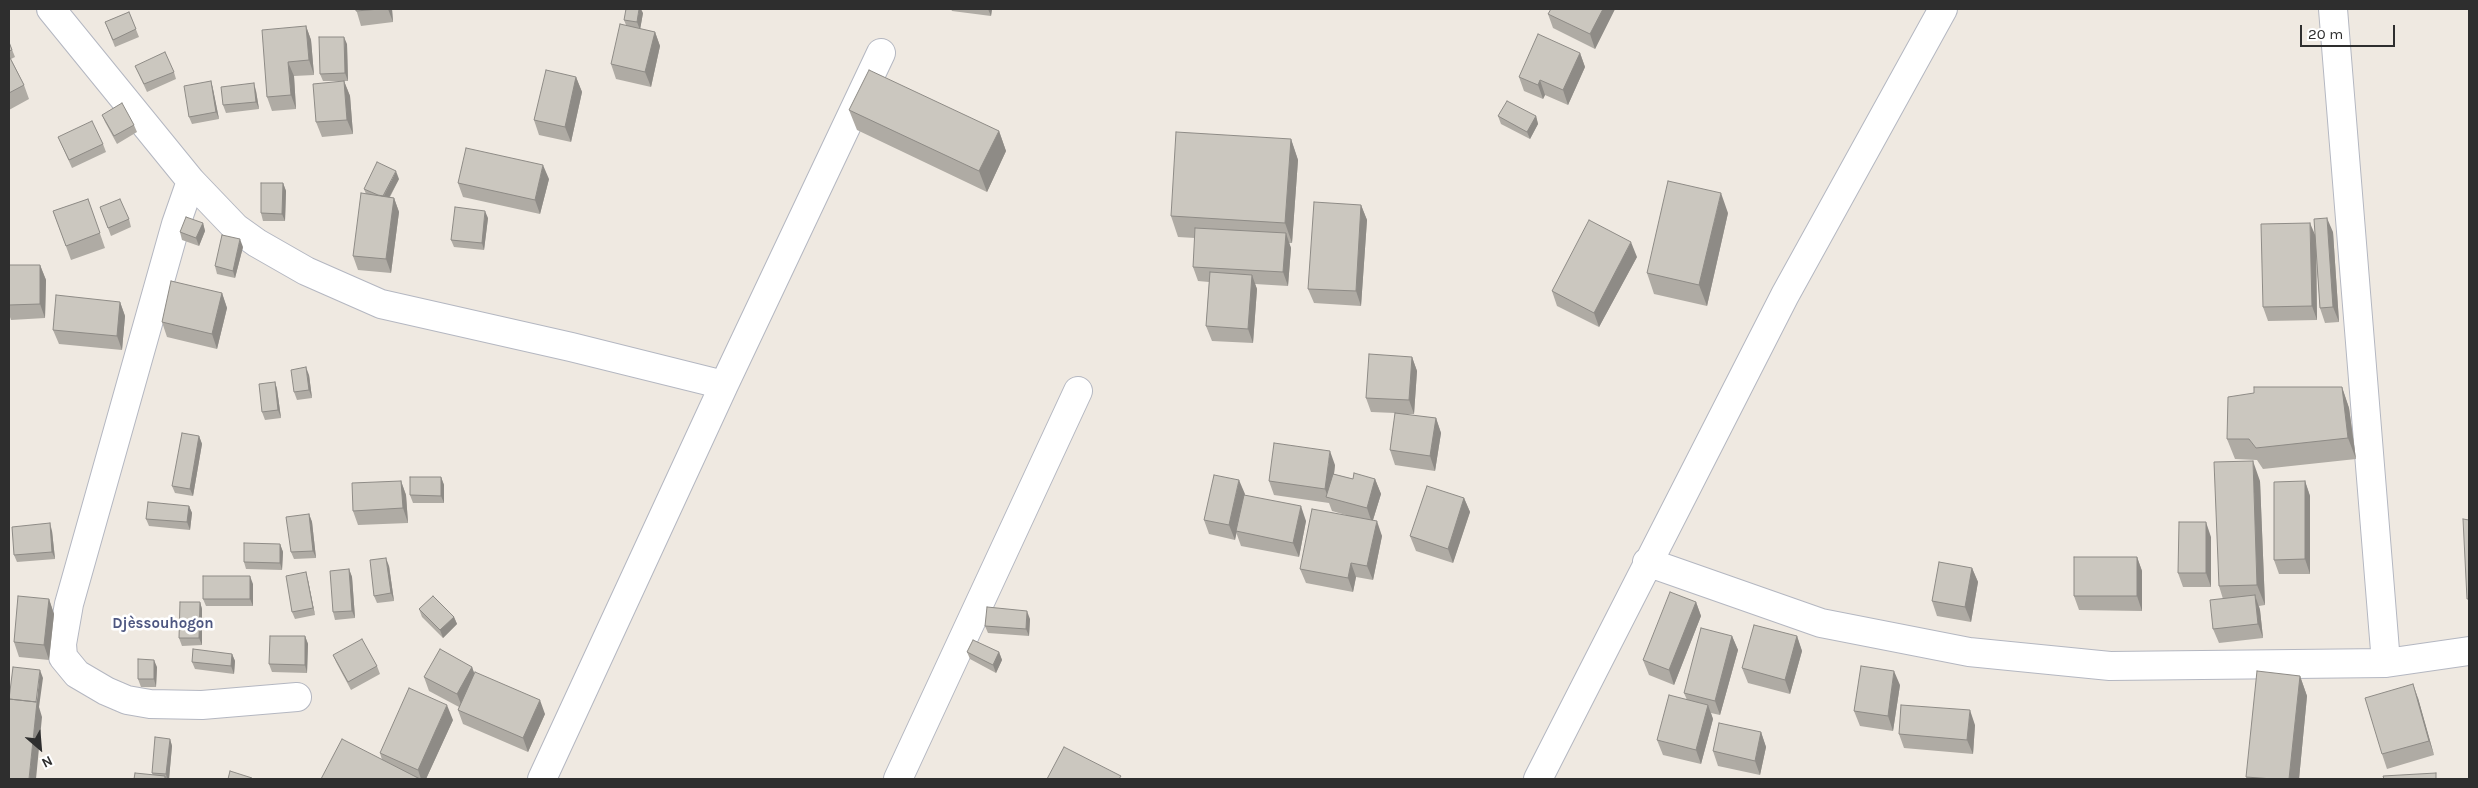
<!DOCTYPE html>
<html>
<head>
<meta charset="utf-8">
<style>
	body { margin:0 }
	#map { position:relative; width:2478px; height:788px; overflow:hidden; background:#efe9e1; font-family:Karla,sans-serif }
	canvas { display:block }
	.frame { position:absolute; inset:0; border:10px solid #2e2e2e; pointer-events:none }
	.north { position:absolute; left:15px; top:723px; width:50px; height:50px; -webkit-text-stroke:4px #fff; paint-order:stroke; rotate:153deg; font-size:14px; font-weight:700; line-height:20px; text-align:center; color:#2e2e2e }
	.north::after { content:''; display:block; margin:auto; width:18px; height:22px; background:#2e2e2e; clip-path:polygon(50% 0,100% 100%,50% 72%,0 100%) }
	.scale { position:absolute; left:2300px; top:25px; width:95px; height:22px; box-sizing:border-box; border:2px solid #2e2e2e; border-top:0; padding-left:6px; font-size:15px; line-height:18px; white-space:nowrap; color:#2e2e2e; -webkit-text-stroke:4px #fff; paint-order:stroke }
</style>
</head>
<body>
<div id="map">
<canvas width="2478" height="788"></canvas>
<div class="frame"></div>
<div class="north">N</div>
<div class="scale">20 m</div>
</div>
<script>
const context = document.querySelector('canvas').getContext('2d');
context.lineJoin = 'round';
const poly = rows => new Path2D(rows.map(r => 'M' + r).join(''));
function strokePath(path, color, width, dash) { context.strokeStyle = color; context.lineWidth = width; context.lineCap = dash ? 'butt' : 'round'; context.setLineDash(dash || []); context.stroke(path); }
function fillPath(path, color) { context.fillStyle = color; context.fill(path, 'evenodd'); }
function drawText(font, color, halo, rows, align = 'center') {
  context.font = font + ' Karla,sans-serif'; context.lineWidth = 5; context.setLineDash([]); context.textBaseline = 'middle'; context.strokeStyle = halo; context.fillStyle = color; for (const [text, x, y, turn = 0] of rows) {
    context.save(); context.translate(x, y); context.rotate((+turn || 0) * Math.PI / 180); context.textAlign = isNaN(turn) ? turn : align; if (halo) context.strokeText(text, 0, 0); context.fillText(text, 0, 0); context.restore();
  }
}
const street = poly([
	[51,9,191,181,236,228,257,243,306,271,381,304,571,347,724,385],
	[2333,9,2386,663,2469,651],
	[191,181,176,224,69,604,62,644,63,657,77,674,106,691,127,700,150,704,202,705,297,697],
	[1647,562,1821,623,1969,652,2110,666,2386,663],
	[542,779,724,385,881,53],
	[898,779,1078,391],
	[1538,779,1785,295,1943,9]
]);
const wall = poly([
	[356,9,392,9,393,22,361,26],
	[951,9,992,9,991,16,952,11],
	[1615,9,1595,49,1553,28,1548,14],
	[129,12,139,37,115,47,105,22],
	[643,13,640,29,655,32,660,46,651,87,616,79,611,64,626,25,624,20],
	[306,26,311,40,314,75,294,76,296,109,272,111,267,97],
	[9,42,15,57,11,59,24,85,29,99,9,110],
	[347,44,348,81,323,81,320,74],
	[1580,53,1585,67,1568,105,1545,95,1543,99,1524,91,1519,77],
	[135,66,174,72,176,79,147,92],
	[576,77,582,92,571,142,539,135,534,120],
	[211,81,213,89,219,119,192,124,189,117],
	[344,81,350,96,353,134,322,137,316,122],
	[256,91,259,109,226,113,223,105],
	[849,110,999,131,1006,151,987,192,857,130],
	[102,115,134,125,137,132,117,144,105,122],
	[1498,116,1536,116,1538,124,1530,139,1501,124],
	[58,137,103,144,106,152,72,168],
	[1291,139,1298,160,1292,243,1289,243,1291,248,1288,286,1255,284,1257,289,1253,343,1212,341,1206,326,1209,282,1198,281,1193,267,1195,238,1178,237,1171,216],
	[399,179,390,197,394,198,399,212,391,273,358,270,353,256,366,194,364,189],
	[549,179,540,214,463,197,458,183],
	[283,183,286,191,285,221,263,221,261,213],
	[88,199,105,248,71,260,53,211],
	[1361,205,1367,220,1361,306,1314,303,1308,289],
	[100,207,129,219,131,227,111,236],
	[1728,213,1707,306,1654,294,1647,273],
	[488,218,484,250,454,247,451,240],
	[203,223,205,231,199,246,182,240,180,232],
	[2333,232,2339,322,2325,323,2320,308,2316,252,2317,320,2268,321,2263,307,2315,235],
	[243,247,235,278,217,274,215,266],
	[1637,257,1599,327,1557,306,1552,291],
	[9,265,40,265,46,280,45,318,11,320,9,314],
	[222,293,227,308,217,349,167,337,162,322],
	[120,302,125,316,122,350,59,344,53,330],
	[1412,357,1417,371,1414,414,1401,414,1436,418,1441,433,1435,471,1395,465,1390,450,1395,413,1371,412,1366,398],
	[309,375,312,398,297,400,294,392],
	[275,382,277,389,281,418,265,420,262,412],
	[2342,387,2349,408,2356,459,2263,469,2257,460,2235,459,2227,439],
	[199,436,202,444,193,496,175,493,172,486],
	[1335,465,1334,474,1353,479,1375,479,1381,494,1373,520,1382,536,1373,580,1356,577,1353,592,1306,583,1300,569,1346,515,1332,511,1329,503,1274,495,1269,481],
	[441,477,444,485,444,503,413,503,410,495],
	[401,481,406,495,408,523,358,525,353,511],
	[2260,481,2265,605,2259,606,2260,610,2263,638,2219,643,2213,629,2223,599,2219,586],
	[2305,481,2310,496,2310,574,2279,574,2274,560],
	[1245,495,1306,521,1299,557,1241,546,1236,532,1235,540,1209,534,1204,520],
	[1464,498,1470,512,1453,563,1416,551,1410,536],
	[189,506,192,513,190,530,149,526,146,519],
	[309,514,312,522,316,558,294,559,291,552],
	[52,531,55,559,17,562,14,555],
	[2211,537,2211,587,2183,587,2178,573],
	[280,544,283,552,282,570,246,569,244,562],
	[2137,557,2142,571,2142,611,2079,610,2074,596],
	[389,566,394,601,377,603,374,596],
	[1972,568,1978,582,1971,622,1937,616,1932,601],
	[349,569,352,577,355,618,335,620,333,612],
	[308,580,315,615,295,619,292,612],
	[253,584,253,606,206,606,203,599],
	[49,599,54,614,49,660,19,657,14,642],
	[200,602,202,609,202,645,182,646,179,638],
	[1696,602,1701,616,1674,685,1649,675,1643,660],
	[419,609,454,617,457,624,443,638,422,617],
	[1030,619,1029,636,988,633,985,626],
	[305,636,308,644,307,673,272,672,269,664],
	[1732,636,1738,650,1720,715,1711,713,1713,719,1701,764,1663,755,1657,740,1687,700,1684,693],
	[1797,636,1802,651,1790,694,1748,683,1742,668],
	[967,652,999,652,1002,660,996,673,970,659],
	[232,654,235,661,234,674,195,669,192,662],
	[333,655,377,666,380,674,351,690,336,662],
	[157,667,156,687,141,687,138,679],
	[472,667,474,673,545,714,528,752,463,724,458,710,459,707,429,691,424,677],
	[2300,676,2307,696,2299,779,2247,779,2246,777],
	[1900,685,1893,731,1860,726,1854,711],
	[2418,698,2434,755,2387,769,2382,754],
	[453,720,426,779,321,779,382,760,380,753],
	[1975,725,1973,754,1904,748,1899,734],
	[1761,732,1766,747,1760,775,1718,766,1713,751],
	[170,739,172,746,169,779,134,779,153,775,152,773]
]);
const shadedWall = poly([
	[388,9,392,9,393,22],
	[639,9,641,9,643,13,640,30,637,22],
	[988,9,992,9,991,16],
	[1603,9,1615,9,1595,49,1590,34],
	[306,26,311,40,314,75,309,60],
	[655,32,660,46,651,87,645,72],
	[344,37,347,44,348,81,345,73],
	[1580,53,1585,67,1568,105,1563,90],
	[288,62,294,76,296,109,291,95],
	[576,77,582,92,571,142,565,127],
	[1540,80,1545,95,1543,99,1538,85],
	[211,81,213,89,219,119,216,112],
	[344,81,350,96,353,134,347,120],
	[254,83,256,91,259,109,256,102],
	[1536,116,1538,124,1530,139,1527,132],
	[999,131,1006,151,987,192,979,171],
	[1291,139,1298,160,1292,243,1285,223],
	[543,165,549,179,540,214,535,200],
	[396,171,399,179,385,205,383,198],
	[283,183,286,191,285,221,282,214],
	[1721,193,1728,213,1707,306,1699,285],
	[394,198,399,212,391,273,386,259],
	[1361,205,1367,220,1361,306,1356,291],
	[485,211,488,218,484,250,482,243],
	[2327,218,2333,232,2339,322,2333,307],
	[203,223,205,231,199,246,196,238],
	[2310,223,2316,237,2317,320,2312,306],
	[1286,233,1291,248,1288,286,1283,272],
	[240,239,243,247,235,278,233,271],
	[1631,242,1637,257,1599,327,1594,313],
	[40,265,46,280,45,318,40,304],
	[1252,275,1257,289,1253,343,1248,329],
	[222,293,227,308,217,349,212,334],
	[120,302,125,316,122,350,117,336],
	[1412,357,1417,371,1414,414,1409,400],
	[306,367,309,375,312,398,309,390],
	[275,382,277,389,281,418,278,410],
	[2342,387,2349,408,2356,459,2348,438],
	[1436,418,1441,433,1435,471,1430,456],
	[199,436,202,444,193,496,190,489],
	[1330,451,1335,465,1331,498,1328,497,1325,489],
	[2253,461,2260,481,2265,605,2257,585],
	[441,477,444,485,444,503,441,496],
	[1375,479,1381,494,1372,523,1367,508],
	[1239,480,1245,494,1235,540,1229,525],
	[401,481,406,495,408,523,403,508],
	[2305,481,2310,496,2310,574,2305,559],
	[1464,498,1470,512,1453,563,1448,549],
	[189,506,192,513,190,530,187,522],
	[1301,506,1306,521,1299,557,1293,543],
	[309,514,312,522,316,558,313,551],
	[1377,521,1382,536,1373,580,1367,566],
	[2206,522,2211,537,2211,587,2206,573],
	[50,523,52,531,55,559,52,552],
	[280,544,283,552,282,570,280,563],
	[2137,557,2142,571,2142,611,2137,596],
	[386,558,389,566,394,601,391,593],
	[1351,563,1356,577,1353,592,1348,578],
	[1972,568,1978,582,1971,622,1965,607],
	[349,569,352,577,355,618,352,611],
	[306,572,308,580,315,615,313,608],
	[250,576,253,584,253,606,250,599],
	[2255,595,2260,610,2263,638,2258,624],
	[49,599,54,614,49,660,44,645],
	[200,602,202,609,202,645,199,638],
	[1696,602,1701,616,1674,685,1669,670],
	[1027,611,1030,619,1029,636,1026,629],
	[454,617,457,624,443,638,440,630],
	[305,636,308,644,307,673,305,665],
	[1732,636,1738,650,1720,715,1715,701],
	[1797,636,1802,651,1790,694,1785,680],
	[999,652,1002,660,996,673,993,665],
	[232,654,235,661,234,674,231,666],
	[154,660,157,667,156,687,154,679],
	[472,667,477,681,463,709,457,694],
	[40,670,43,678,39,707,42,717,36,779,29,779],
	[1894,671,1900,685,1893,731,1888,716],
	[2300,676,2307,696,2299,779,2289,779],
	[2413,684,2418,698,2434,755,2429,741],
	[540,700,545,714,528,752,523,738],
	[447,705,453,720,426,779,421,779,418,770],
	[1708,705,1713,719,1701,764,1696,750],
	[1970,710,1975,725,1973,754,1967,740],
	[1761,732,1766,747,1760,775,1755,761],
	[170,739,172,746,169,779,167,779,166,774]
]);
const building = poly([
	[356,9,380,9,356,11,356,9],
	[626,9,639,9,637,22,624,20,626,9],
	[1551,9,1603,9,1590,34,1548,14,1551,9],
	[129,12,136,29,113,40,105,22,129,12],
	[620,24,655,32,645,72,611,64,620,24],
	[306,26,309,60,288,62,291,95,267,97,262,30,306,26],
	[1538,34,1580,53,1563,90,1540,80,1538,85,1519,77,1538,34],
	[319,37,344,37,345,73,320,74,319,37],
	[9,42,12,50,9,51,9,42],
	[165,52,174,72,144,84,135,66,165,52],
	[9,56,24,85,9,93,9,56],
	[546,70,576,77,565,127,534,120,546,70],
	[869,70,999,131,979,171,849,110,869,70],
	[211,81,216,112,189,117,184,86,211,81],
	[344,81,347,120,316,122,313,84,344,81],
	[254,83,256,102,223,105,221,87,254,83],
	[1507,101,1536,116,1527,132,1498,116,1507,101],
	[122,103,134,125,114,136,102,115,122,103],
	[92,121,103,144,69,160,58,137,92,121],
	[1176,132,1291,139,1285,223,1171,216,1176,132],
	[466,148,543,165,535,200,458,183,466,148],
	[377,162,396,171,383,196,378,195,364,189,377,162],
	[1668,181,1721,193,1699,285,1647,273,1668,181],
	[261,183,283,183,282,214,261,213,261,183],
	[361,193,394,198,386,259,353,256,361,193],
	[88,199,100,233,66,246,53,211,88,199],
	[120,199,129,219,108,228,100,207,120,199],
	[1314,202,1361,205,1356,291,1308,289,1314,202],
	[455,207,485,211,482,243,451,240,455,207],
	[186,217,203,223,196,238,180,232,186,217],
	[2327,218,2333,307,2320,308,2314,219,2327,218],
	[1589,220,1631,242,1594,313,1552,291,1589,220],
	[2310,223,2312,306,2263,307,2261,224,2310,223],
	[1195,228,1286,233,1283,272,1193,267,1195,228],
	[222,235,240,239,233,271,215,266,222,235],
	[9,265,40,265,40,304,9,305,9,265],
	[1210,272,1252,275,1248,329,1206,326,1210,272],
	[171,281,222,293,212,334,162,322,171,281],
	[56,295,120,302,117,336,53,330,56,295],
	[1369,354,1412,357,1409,400,1366,398,1369,354],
	[306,367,309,390,294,392,291,370,306,367],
	[275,382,278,410,262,412,259,384,275,382],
	[2254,387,2342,387,2348,438,2256,448,2249,439,2227,439,2228,397,2254,393,2254,387],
	[1395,413,1436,418,1430,456,1390,450,1395,413],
	[182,433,199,436,190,489,172,486,182,433],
	[1274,443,1330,451,1325,489,1269,481,1274,443],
	[2253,461,2257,585,2219,586,2214,462,2253,461],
	[1354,473,1375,479,1367,508,1326,497,1333,474,1353,479,1354,473],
	[1214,475,1239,480,1229,525,1204,520,1214,475],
	[410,477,441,477,441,496,410,495,410,477],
	[401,481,403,508,353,511,352,483,401,481],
	[2305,481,2305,559,2274,560,2274,482,2305,481],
	[1427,486,1464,498,1448,549,1410,536,1427,486],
	[1244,495,1301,506,1293,543,1236,531,1244,495],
	[148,502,189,506,187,522,146,519,148,502],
	[1312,509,1377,521,1367,566,1351,563,1348,578,1300,569,1312,509],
	[309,514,313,551,291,552,286,517,309,514],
	[2463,519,2469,520,2469,599,2467,599,2463,519],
	[2179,522,2206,522,2206,573,2178,573,2179,522],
	[50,523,52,552,14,555,12,527,50,523],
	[244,543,280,544,280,563,244,562,244,543],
	[2074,557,2137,557,2137,596,2074,596,2074,557],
	[386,558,391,593,374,596,370,560,386,558],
	[1939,562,1972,568,1965,607,1932,601,1939,562],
	[349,569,352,611,333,612,330,571,349,569],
	[306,572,313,608,292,612,286,576,306,572],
	[203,576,250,576,250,599,203,599,203,576],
	[1670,592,1696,602,1669,670,1643,660,1670,592],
	[2255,595,2258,624,2213,629,2210,600,2255,595],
	[18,596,49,599,44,645,14,642,18,596],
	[433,596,454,617,440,630,419,609,433,596],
	[180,602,200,602,199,638,179,638,180,602],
	[987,607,1027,611,1026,629,985,626,987,607],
	[1754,625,1797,636,1785,680,1742,668,1754,625],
	[1701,628,1732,636,1715,701,1684,693,1701,628],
	[270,636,305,636,305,665,269,664,270,636],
	[362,639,377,666,348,682,333,655,362,639],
	[973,640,999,652,993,665,967,652,973,640],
	[193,649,232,654,231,666,192,662,193,649],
	[440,649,472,667,457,694,424,677,440,649],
	[138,659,154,660,154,679,138,679,138,659],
	[1861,666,1894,671,1888,716,1854,711,1861,666],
	[13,667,40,670,36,702,9,699,13,667],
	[2257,671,2300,676,2289,779,2273,779,2246,777,2257,671],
	[475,672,540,700,523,738,458,710,475,672],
	[2413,684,2429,741,2382,754,2365,698,2413,684],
	[409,688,447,705,418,770,380,753,409,688],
	[1669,695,1708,705,1696,750,1657,740,1669,695],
	[9,699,37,702,29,779,9,779,9,699],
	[1901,705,1970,710,1967,740,1899,734,1901,705],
	[1719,723,1761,732,1755,761,1713,751,1719,723],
	[155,737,170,739,166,774,152,773,155,737],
	[342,739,420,779,321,779,342,739],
	[1064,747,1121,776,1119,779,1047,779,1064,747],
	[230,771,252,778,252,779,228,779,230,771],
	[135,773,165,776,165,779,134,779,135,773],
	[2436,773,2436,779,2384,779,2383,776,2436,773]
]);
const neighbourhoodNames = [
	["Djèssouhogon",163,624]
];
strokePath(street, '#b4b7c1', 30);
strokePath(street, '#fff', 28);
fillPath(wall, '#afaba4');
fillPath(shadedWall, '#8e8b86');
fillPath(building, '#cbc7bf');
strokePath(building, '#8e8b86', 1);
drawText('bold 15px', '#4d5680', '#fff', neighbourhoodNames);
</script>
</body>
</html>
